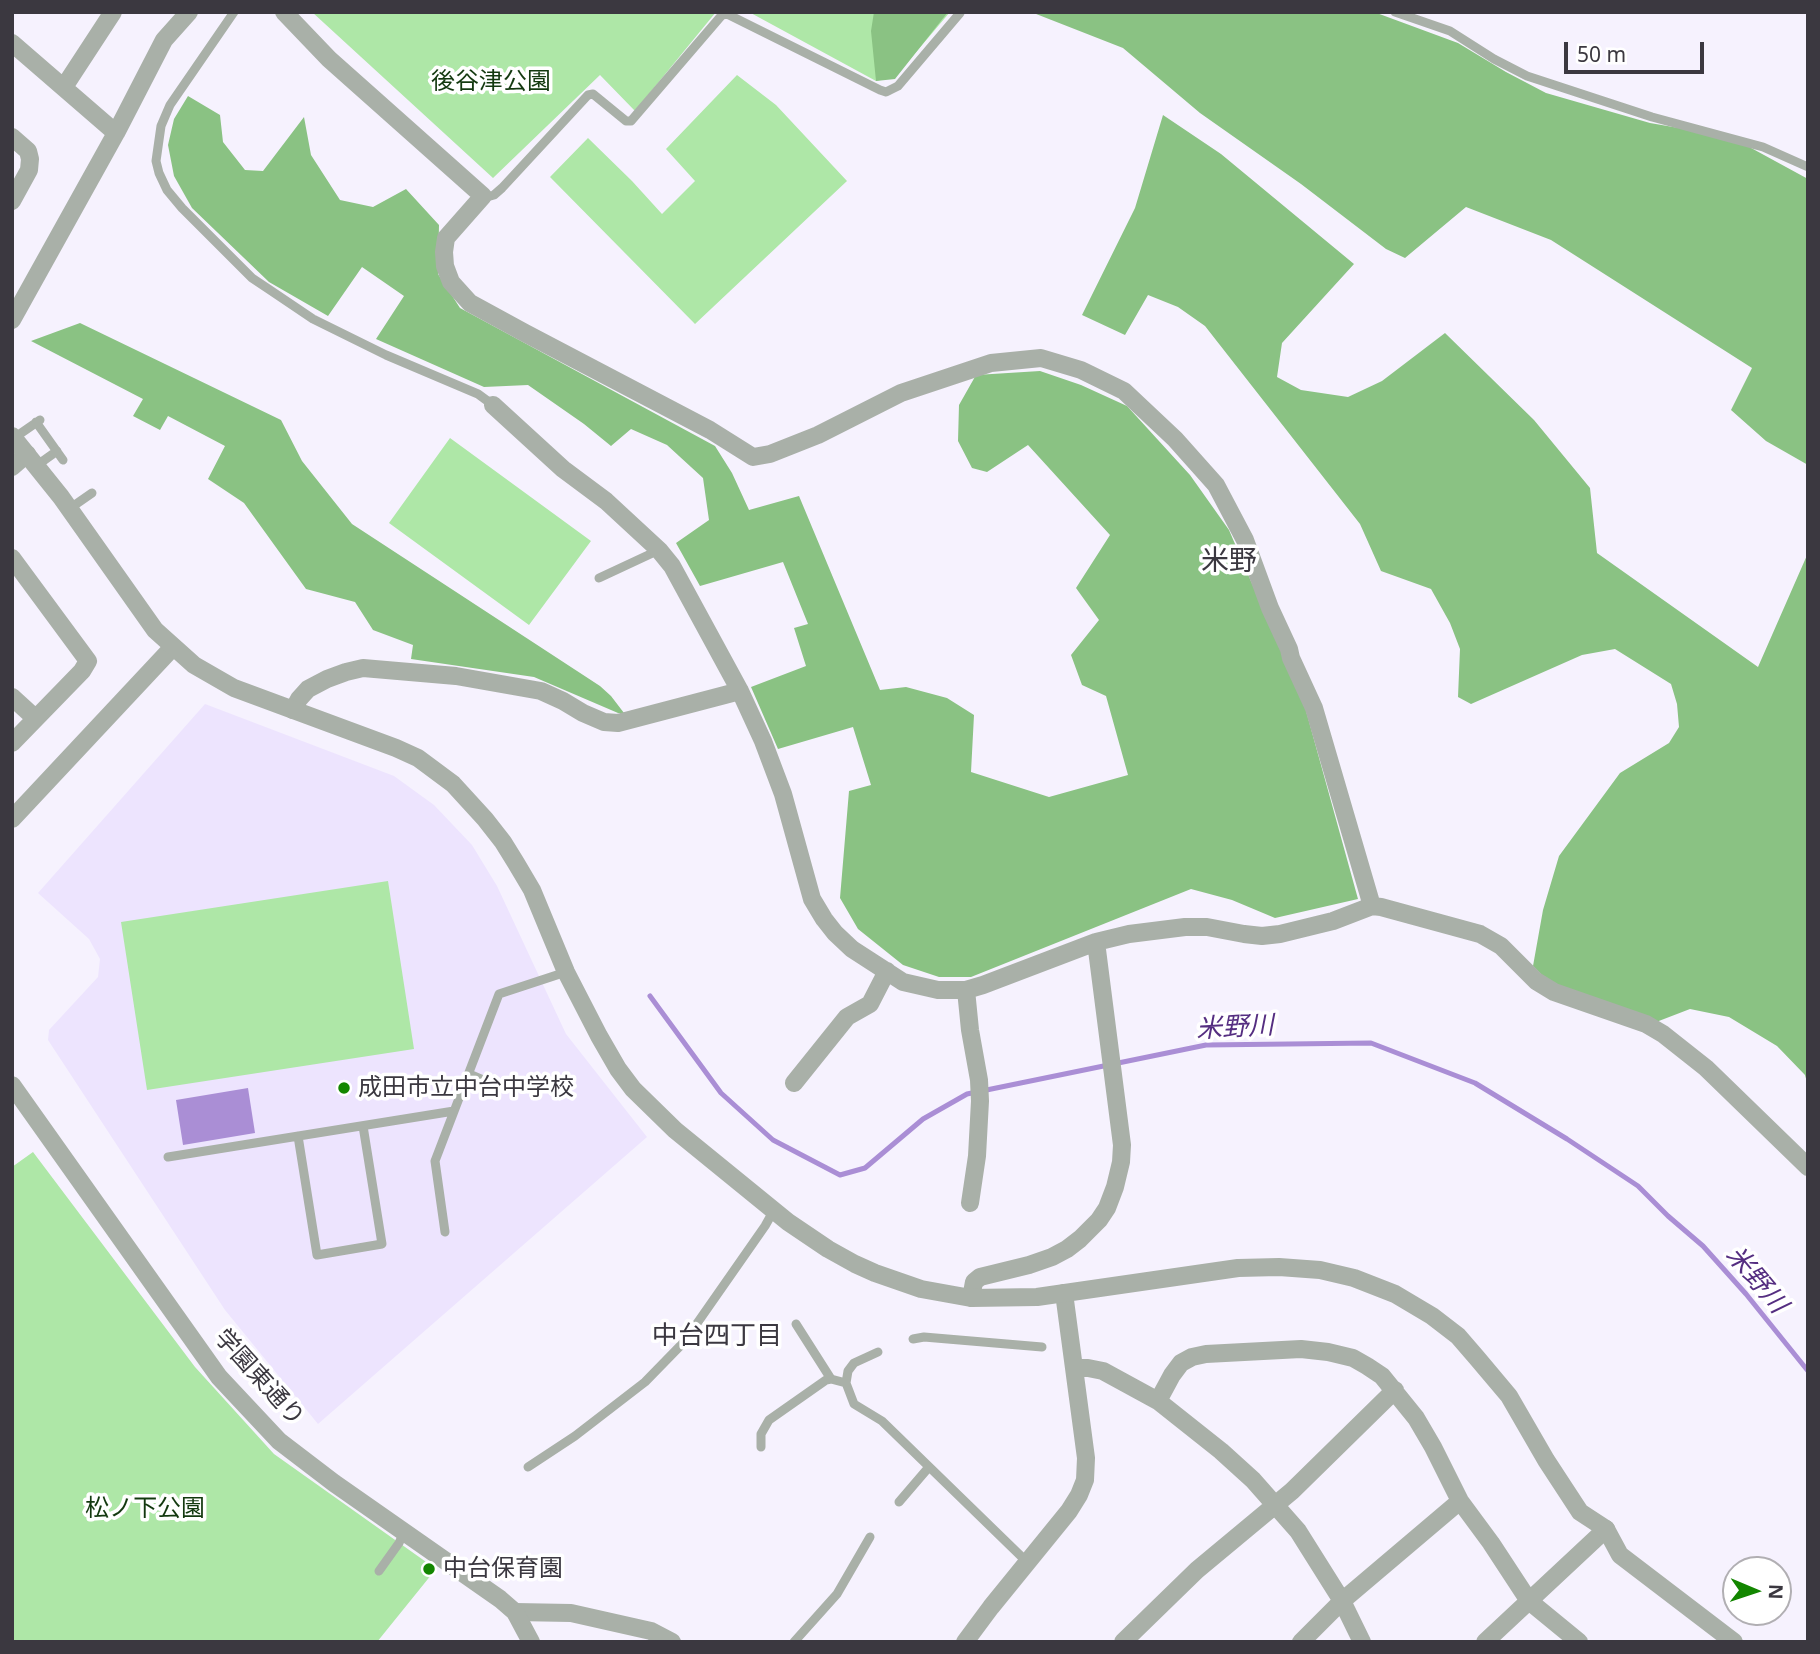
<!DOCTYPE html>
<html>
<head>
<meta charset="utf-8">
<style>
	body { margin:0 }
	#map { position:relative; width:1820px; height:1654px; overflow:hidden; background:#f6f2fe; font-family:"Noto Sans",sans-serif }
	canvas { display:block }
	.frame { position:absolute; inset:0; border:14px solid #3b3840; pointer-events:none }
	.north { position:absolute; left:1722px; top:1556px; width:70px; height:70px; box-sizing:border-box; background:#fff; border:2px solid #b1afb3; border-radius:50%; rotate:92deg; font-size:19px; font-weight:700; line-height:28px; text-align:center; color:#3b3840 }
	.north::after { content:''; display:block; margin:auto; width:24px; height:32px; background:#138600; clip-path:polygon(50% 0,100% 100%,50% 72%,0 100%) }
	.scale { position:absolute; left:1564px; top:42px; width:140px; height:32px; box-sizing:border-box; border:4px solid #3b3840; border-top:0; padding-left:9px; font-size:21px; line-height:24px; white-space:nowrap; color:#3b3840; -webkit-text-stroke:5px #fff; paint-order:stroke }
</style>
</head>
<body>
<div id="map">
<canvas width="1820" height="1654"></canvas>
<div class="frame"></div>
<div class="north">N</div>
<div class="scale">50 m</div>
</div>
<script>
const context = document.querySelector('canvas').getContext('2d');
context.lineJoin = 'round';
function fillPath(path, color) { context.fillStyle = color; context.fill(path, 'evenodd'); }
const poly = rows => new Path2D(rows.map(r => 'M' + r).join(''));
function strokePath(path, color, width, dash) { context.strokeStyle = color; context.lineWidth = width; context.lineCap = dash ? 'butt' : 'round'; context.setLineDash(dash || []); context.stroke(path); }
function drawText(font, color, halo, rows, align = 'center') {
  context.font = font + ' "Noto Sans","Noto Sans JP",sans-serif'; context.lineWidth = 7; context.setLineDash([]); context.textBaseline = 'middle'; context.strokeStyle = halo; context.fillStyle = color; for (const [text, x, y, turn = 0] of rows) {
    context.save(); context.translate(x, y); context.rotate((+turn || 0) * Math.PI / 180); context.textAlign = isNaN(turn) ? turn : align; if (halo) context.strokeText(text, 0, 0); context.fillText(text, 0, 0); context.restore();
  }
}
const built = poly([
	[205,704,394,776,434,805,472,845,497,886,566,1034,647,1137,318,1424,225,1310,48,1040,49,1030,98,977,100,959,89,939,38,893]
]);
const green = poly([
	[312,12,716,12,635,111,600,75,493,178],
	[749,12,950,12,895,77,876,81],
	[737,75,776,105,847,181,695,324,550,177,588,138,632,181,662,214,695,181,666,149],
	[450,438,591,541,529,625,389,523],
	[388,881,414,1049,147,1090,121,922],
	[33,1152,195,1367,274,1454,436,1569,377,1642,12,1642,12,1167]
]);
const forest = poly([
	[874,12,948,12,895,79,876,81,871,31],
	[1031,12,1374,12,1458,43,1506,72,1546,93,1650,123,1731,137,1808,179,1808,465,1766,441,1731,410,1752,368,1551,240,1466,207,1405,258,1386,249,1301,184,1200,113,1123,48],
	[188,96,220,115,223,142,245,170,263,171,304,117,311,155,340,200,373,207,406,189,439,225,438,274,460,308,715,446,732,473,749,510,799,496,880,690,906,687,947,698,974,715,971,772,1049,797,1128,775,1106,696,1082,685,1071,655,1099,620,1076,588,1110,535,1028,445,987,472,972,468,958,441,959,405,976,375,1040,371,1081,385,1127,406,1190,475,1229,530,1305,707,1358,899,1275,918,1232,900,1191,889,971,977,939,977,903,965,858,929,840,898,849,791,871,785,853,727,778,749,751,687,806,666,794,628,808,624,783,562,700,586,676,543,709,520,703,478,667,445,631,429,611,446,584,424,528,385,484,387,376,339,404,296,362,267,328,316,269,282,192,208,174,176,168,145,174,119],
	[1163,115,1221,154,1354,264,1282,343,1277,377,1301,390,1348,397,1382,381,1445,333,1534,420,1590,488,1597,553,1758,667,1808,553,1808,1086,1805,1075,1777,1046,1729,1017,1690,1009,1651,1024,1549,982,1533,966,1543,910,1559,856,1620,773,1669,743,1679,727,1677,704,1671,684,1615,649,1582,655,1471,704,1458,697,1460,649,1450,623,1431,589,1381,571,1360,524,1205,326,1178,307,1148,295,1125,335,1082,315,1135,208],
	[80,323,281,420,302,461,352,524,600,686,611,696,624,713,618,713,534,677,411,659,413,645,373,630,355,602,306,589,244,503,208,479,225,446,168,416,160,430,133,416,143,399,31,341]
]);
const water = poly([
	[248,1088,255,1133,183,1145,176,1100]
]);
const stream = poly([
	[650,996,721,1093,773,1140,840,1175,865,1168,923,1119,967,1094,1206,1045,1371,1043,1475,1083,1567,1139,1638,1186,1668,1216,1703,1246,1746,1294,1808,1371]
]);
const service = poly([
	[234,12,170,105,161,126,156,161,159,173,167,190,182,208,252,278,270,290,313,319,386,355,478,394,493,405],
	[1395,12,1450,31,1494,59,1527,76,1652,117,1763,147,1808,167],
	[483,196,487,197,494,195,502,188,588,95,593,94,626,121,631,121,722,15,727,14,880,90,886,92,898,86,960,13],
	[36,422,63,460],
	[14,438,40,420],
	[36,466,57,451],
	[69,509,92,493],
	[599,578,659,550],
	[469,1074,497,1086],
	[298,1136,317,1255,382,1244,363,1126],
	[168,1157,454,1111],
	[445,1232,435,1161,499,994,566,972],
	[796,1324,831,1379],
	[913,1339,924,1337,1042,1347],
	[878,1352,854,1363,848,1371,846,1383,854,1404,882,1421,1027,1562],
	[761,1447,761,1434,769,1420,826,1380,831,1379,846,1383],
	[528,1467,575,1436,645,1382,684,1342,765,1226,774,1210],
	[899,1502,929,1467],
	[379,1571,399,1543,404,1532],
	[794,1642,837,1594,870,1537]
]);
const minor = poly([
	[284,12,329,59,483,196,446,238,444,252,445,266,451,282,470,303,525,333,710,430,753,457,770,454,818,435,901,393,991,363,1041,358,1081,370,1124,391,1175,439,1216,485,1245,540,1270,608,1289,649,1291,658,1314,708,1372,906],
	[12,43,116,133],
	[64,87,113,12],
	[12,137,28,151,30,159,29,170,12,201],
	[12,320,116,133,164,40,189,12],
	[493,405,563,469,606,501,659,550,672,566,740,691,763,741,783,794,812,899,824,919,835,933,852,949,903,982,938,990,966,990,983,985,1096,942,1129,934,1185,927,1207,927,1244,934,1262,936,1280,934,1333,921,1372,906,1381,907,1480,934,1501,946,1536,981,1554,992,1646,1024,1663,1034,1706,1068,1808,1167],
	[12,467,27,454],
	[12,558,88,661,82,671,12,743],
	[12,697,35,718],
	[293,710,299,699,308,689,327,679,346,672,363,668,456,676,541,691,563,701,583,713,604,722,618,723,740,691],
	[12,819,173,647],
	[966,990,970,1030,979,1080,980,1101,977,1156,970,1203],
	[794,1083,847,1017,870,1004,887,971],
	[971,1298,974,1282,980,1277,1029,1265,1052,1257,1067,1249,1080,1239,1099,1220,1107,1208,1115,1187,1121,1162,1122,1145,1096,942],
	[1074,1368,1088,1368,1103,1371,1158,1401,1221,1451,1253,1480,1298,1531,1342,1601,1362,1642],
	[1158,1401,1172,1375,1181,1363,1192,1357,1206,1354,1301,1349,1328,1352,1353,1358,1367,1366,1382,1376,1416,1418,1433,1447,1460,1501,1491,1543,1529,1601,1579,1642],
	[515,1612,571,1613,651,1631,672,1642],
	[965,1642,991,1607,1069,1511,1079,1495,1085,1480,1086,1458,1064,1293],
	[1123,1642,1197,1570,1292,1491,1395,1390],
	[1301,1642,1342,1601,1460,1501],
	[1485,1642,1606,1529]
]);
const tertiary = poly([
	[12,436,61,497,155,630,194,665,234,688,396,748,418,758,453,784,485,819,503,842,516,863,532,890,566,972,599,1036,618,1069,633,1089,675,1130,788,1222,828,1249,855,1264,875,1273,921,1289,971,1298,1037,1297,1238,1268,1279,1267,1320,1270,1354,1278,1395,1294,1432,1316,1458,1336,1477,1358,1509,1396,1546,1460,1580,1512,1606,1529,1620,1555,1734,1642],
	[12,1085,219,1377,279,1441,334,1483,500,1599,515,1612,531,1642]
]);
const markers = [
	[344,1088,7,"#138600"],
	[429,1569,7,"#138600"]
];
const parkNames = [
	["後谷津公園",491,82],
	["松ノ下公園",145,1509]
];
const poiNames = [
	["成田市立中台中学校",358,1088],
	["中台保育園",443,1569]
];
const streetNames = [
	["学園東通り",259,1378,48]
];
const waterNames = [
	["米野川",1235,1028,-3],
	["米野川",1756,1280,50]
];
const neighbourhoodNames = [
	["中台四丁目",717,1337]
];
const quarterNames = [
	["米野",1229,562]
];
fillPath(built, '#ede4fe');
fillPath(green, '#aee7a7');
fillPath(forest, '#8ac283');
fillPath(water, '#aa8ed5');
strokePath(stream, '#aa8ed5', 5);
strokePath(service, '#a9b0a8', 9);
strokePath(minor, '#a9b0a8', 18);
strokePath(tertiary, '#a9b0a8', 18);
for (const [x, y, r, color] of markers) { const dot = new Path2D(); dot.arc(x, y, r, 0, 2 * Math.PI); context.fillStyle = color; context.fill(dot); strokePath(dot, '#fff', 2.5); }
drawText('24px', '#13390f', '#fff', parkNames);
drawText('24px', '#3b3840', '#fff', poiNames, 'left');
drawText('24px', '#3b3840', '#fff', streetNames);
drawText('italic 26px', '#552e81', '#fff', waterNames);
drawText('26px', '#3b3840', '#fff', neighbourhoodNames);
drawText('28px', '#3b3840', '#fff', quarterNames);
</script>
</body>
</html>
